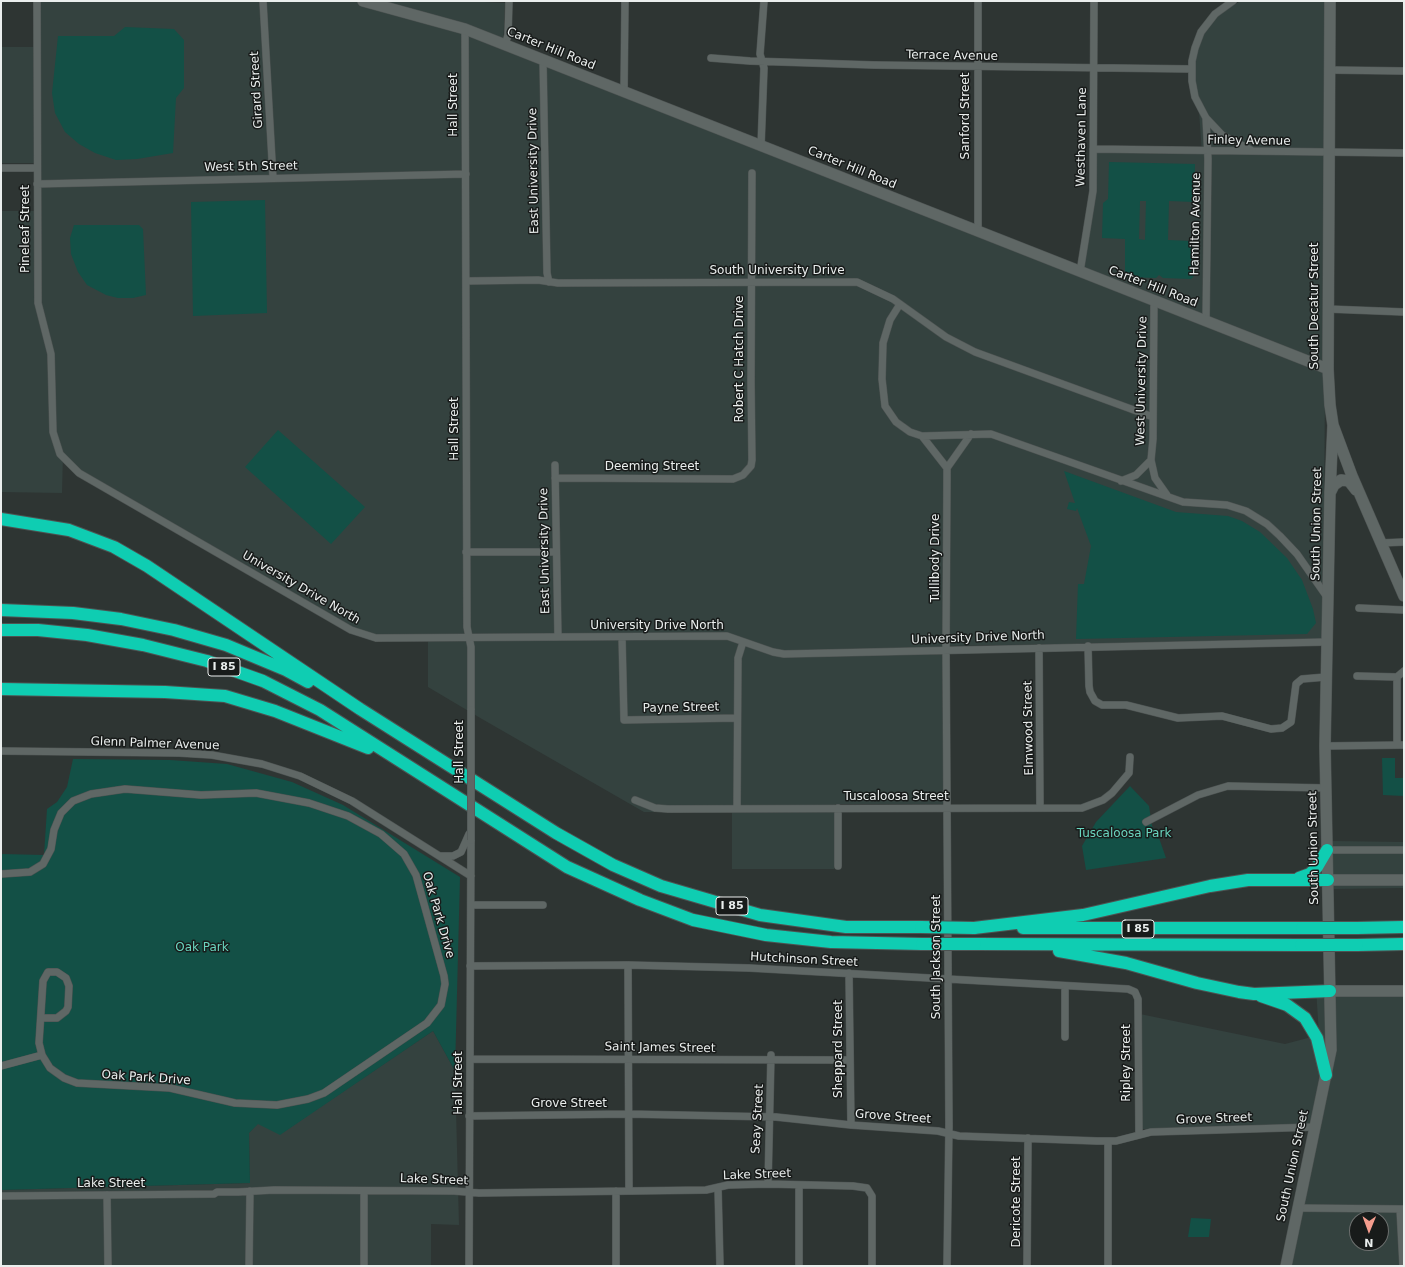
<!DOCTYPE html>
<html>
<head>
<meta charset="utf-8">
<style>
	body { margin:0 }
	#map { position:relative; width:1405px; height:1267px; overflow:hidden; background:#2e3533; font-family:"DejaVu Sans",sans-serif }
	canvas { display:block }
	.frame { position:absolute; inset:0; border:2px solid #eaeeed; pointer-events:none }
	.north { position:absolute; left:1349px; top:1211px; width:40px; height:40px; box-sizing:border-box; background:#181b1a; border:1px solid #6c6f6e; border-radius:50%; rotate:181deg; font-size:11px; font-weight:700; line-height:16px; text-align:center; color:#eaeeed }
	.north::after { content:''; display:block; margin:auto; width:14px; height:18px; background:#f59d8e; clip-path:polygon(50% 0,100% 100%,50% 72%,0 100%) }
</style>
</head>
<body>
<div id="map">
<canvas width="1405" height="1267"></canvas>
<div class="frame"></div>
<div class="north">N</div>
</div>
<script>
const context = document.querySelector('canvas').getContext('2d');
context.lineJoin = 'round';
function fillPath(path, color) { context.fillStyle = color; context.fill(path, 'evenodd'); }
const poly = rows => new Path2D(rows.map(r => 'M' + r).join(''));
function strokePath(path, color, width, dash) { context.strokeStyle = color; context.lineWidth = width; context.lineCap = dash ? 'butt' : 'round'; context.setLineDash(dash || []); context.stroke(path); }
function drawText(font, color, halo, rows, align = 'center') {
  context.font = font + ' "DejaVu Sans",sans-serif'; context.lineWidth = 3; context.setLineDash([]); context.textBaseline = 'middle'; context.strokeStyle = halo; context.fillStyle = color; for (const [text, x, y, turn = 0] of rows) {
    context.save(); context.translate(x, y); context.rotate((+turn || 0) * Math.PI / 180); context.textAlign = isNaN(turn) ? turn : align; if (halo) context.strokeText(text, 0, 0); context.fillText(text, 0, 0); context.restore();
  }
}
const built = poly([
	[40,1,466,1,505,3,503,47,1082,276,1096,152,1202,154,1198,97,1194,79,1195,56,1201,37,1213,20,1229,7,1241,1,1328,1,1323,640,942,646,944,804,835,804,834,869,732,869,732,812,644,812,482,719,428,687,428,636,376,637,353,629,78,470,63,454,62,493,1,492,1,211,39,211,40,163,1,163,1,47,40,47],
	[1332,841,1404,842,1404,888,1332,889],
	[1404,987,1404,1266,1282,1266,1309,1130,1141,1129,1140,1014,1285,1044,1319,1035,1316,988],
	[1357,1219,1381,1219,1381,1243,1357,1243],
	[433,1031,455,1071,459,1225,431,1224,431,1266,1,1266,1,1190,250,1183,249,1133,258,1123,280,1134]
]);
const green = poly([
	[125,27,174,29,184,40,184,88,176,98,173,153,137,159,116,160,95,153,79,144,65,132,55,113,52,93,58,36,114,36],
	[1109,162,1195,164,1194,202,1169,201,1168,240,1192,241,1195,244,1194,276,1191,279,1163,278,1159,275,1156,278,1128,277,1125,274,1125,239,1102,238,1103,203,1108,199],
	[1140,201,1146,201,1145,240,1139,239],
	[265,200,267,313,193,316,191,202],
	[74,225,139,225,143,229,146,295,133,298,118,298,106,295,87,285,78,272,71,254,70,238],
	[278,430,365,507,331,544,245,467],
	[1064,471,1176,512,1228,516,1242,521,1260,532,1287,558,1302,580,1313,609,1316,623,1307,634,1076,639,1078,584,1084,584,1091,546,1077,508,1076,511,1067,509,1069,502,1075,503],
	[1382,758,1395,758,1395,778,1404,778,1404,796,1383,795],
	[73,759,170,760,227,764,292,782,343,805,460,877,455,1071,433,1031,280,1135,258,1124,249,1133,250,1183,1,1190,1,854,44,855,47,809,57,802,67,787],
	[1130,786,1149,806,1152,826,1158,835,1166,858,1086,870,1082,846,1096,822],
	[1191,1218,1211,1219,1209,1237,1188,1237]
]);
const street = poly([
	[37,1,38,303,51,354,53,432,60,454,79,473,351,630,376,638,727,636,773,652,784,654,1326,642],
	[263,1,273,178],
	[978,1,978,232],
	[1233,1,1215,14,1201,32,1195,48,1192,61,1192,81,1195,97,1206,118,1222,135,1251,150],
	[465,29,467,627,471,647,471,710],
	[505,45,508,35,509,1],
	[711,58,750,61,874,65,1192,69],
	[543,60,547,273,549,282],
	[1330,70,1404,71],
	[624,92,625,1],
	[1206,118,1208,159,1206,321],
	[761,146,764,68,760,54,764,1],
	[1093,149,1404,153],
	[1,168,37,168],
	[37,184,466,174],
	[1080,272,1093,191,1094,1],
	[467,281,538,280,558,283,857,282,893,299,946,337,975,352,1153,417],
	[1154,302,1153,439,1151,460,1155,478,1167,495],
	[900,304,890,320,883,343,882,379,885,406,896,422,910,432,922,436,947,468],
	[1328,309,1404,312],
	[922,436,991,434,1183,502,1227,505,1246,511,1267,524,1280,536,1297,554,1327,597],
	[555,465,558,637],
	[555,478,733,479,743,475,751,466,752,460,751,382,752,173],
	[1121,481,1136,475,1151,460],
	[1381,543,1404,542],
	[466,552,556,552],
	[1359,608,1404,610],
	[622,637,624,720,737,718],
	[1088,646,1089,686,1090,692,1095,701,1102,705,1126,705,1178,718,1222,716,1271,729,1282,728,1291,722,1296,684,1302,679,1326,677],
	[1039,648,1040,808],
	[1357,676,1397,677,1404,671],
	[1397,677,1397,745],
	[1325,746,1404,745],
	[1,751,179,753,212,755,262,764,300,776,352,801,471,876],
	[635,800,655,808,668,809,1082,808,1103,800,1112,793,1129,773,1130,757],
	[737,808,738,658,743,642],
	[838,808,838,866],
	[1146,822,1198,795,1228,786,1326,788],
	[1327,850,1404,850],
	[441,856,453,856,461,852,469,834],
	[1,874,30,872,43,864,51,849,54,830,61,813,73,801,91,794,125,789,201,795,256,793,309,803,348,816,381,834,404,854,416,875,444,976,445,984,441,1005,427,1023,324,1093,308,1099,277,1105,235,1103,170,1088,77,1083,64,1078,50,1068,42,1055,39,1043,43,981,48,972,57,972,66,978,69,986,68,1007,66,1011,57,1018,42,1018],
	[471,905,543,905],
	[628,965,629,1191],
	[470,966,628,965,749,968,1128,989,1135,992,1138,999,1139,1135],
	[849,973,851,1125],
	[1065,1037,1065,986],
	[470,1059,850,1060],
	[1,1066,42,1055],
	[469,1116,628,1114,776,1117,851,1125,938,1131,959,1136,1097,1141,1116,1141,1151,1132,1315,1127],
	[1108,1141,1108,1266],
	[768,1184,771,1055],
	[718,1188,720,1266],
	[364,1191,364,1266],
	[616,1191,616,1266],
	[107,1195,108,1266],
	[1,1196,214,1194,217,1192,238,1192,274,1190,454,1191,479,1193,706,1190,728,1185,768,1184,853,1186,867,1188,872,1196,872,1266],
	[1297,1208,1404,1209],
	[1400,1209,1403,1266],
	[249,1266,250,1191],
	[469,1266,471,840],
	[799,1266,799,1185],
	[947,1266,949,1126,946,649,947,479,947,468,971,434],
	[1027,1266,1028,1138]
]);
const secondary = poly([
	[363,1,465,29,1328,369],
	[1330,1,1328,369,1330,405,1333,425,1352,476,1404,596],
	[1330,493,1334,485,1341,480,1349,481,1356,490],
	[1328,880,1404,880],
	[1330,991,1404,991],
	[1286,1266,1331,1050,1325,746,1330,492,1333,425]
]);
const highway = poly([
	[1,519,69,530,114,547,147,566,360,709,556,833,613,865,661,886,760,915,846,927,921,927],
	[1,610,73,613,121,619,174,630,226,645,286,670,308,682],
	[1,630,38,630,87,635,143,645,207,661,263,681,320,710,567,867,640,900,693,920,766,935,831,942,922,944],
	[1,689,165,692,225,696,275,711,368,748],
	[1299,878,1310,874,1317,867,1327,850],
	[974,928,1083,915,1210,886,1248,880,1328,880],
	[1023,928,1302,928],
	[1357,928,1404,927],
	[975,944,1301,945],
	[1357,945,1404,944],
	[1059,951,1126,963,1197,983,1239,992,1254,994,1330,991],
	[1261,996,1287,1005,1305,1018,1317,1038,1326,1075]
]);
const streetBridge = poly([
	[471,840,471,710]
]);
const highwayBridge = poly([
	[921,927,974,928],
	[1302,928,1357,928],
	[922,944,975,944],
	[1301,945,1357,945]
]);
const shields = [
	[224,667,32],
	[732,906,32],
	[1138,929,32]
];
const shieldNames = [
	["I 85",224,667],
	["I 85",732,906],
	["I 85",1138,929]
];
const streetNames = [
	["Carter Hill Road",551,49,22],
	["Terrace Avenue",952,56,1],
	["Girard Street",257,90,-93],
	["Hall Street",454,105,-90],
	["Sanford Street",966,116,-90],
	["Westhaven Lane",1082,137,-89],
	["Finley Avenue",1249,141,1],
	["West 5th Street",251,167,-1],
	["Carter Hill Road",852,168,22],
	["East University Drive",534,171,-91],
	["Hamilton Avenue",1196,224,-89],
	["Pineleaf Street",26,229,-90],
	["South University Drive",777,271],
	["Carter Hill Road",1153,287,21],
	["South Decatur Street",1315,306,-90],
	["Robert C Hatch Drive",740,359,-90],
	["West University Drive",1142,381,-89],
	["Hall Street",455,429,-90],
	["Deeming Street",652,467],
	["South Union Street",1317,524,-89],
	["East University Drive",545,551,-91],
	["Tullibody Drive",936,558,-90],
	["University Drive North",301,588,30],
	["University Drive North",657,626],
	["University Drive North",978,638,-2],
	["Payne Street",681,708,-1],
	["Elmwood Street",1029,728,-91],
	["Glenn Palmer Avenue",155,744,2],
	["Hall Street",460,752,-90],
	["Tuscaloosa Street",896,797],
	["South Union Street",1314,848,-91],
	["Oak Park Drive",438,915,74],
	["South Jackson Street",937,957,-90],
	["Hutchinson Street",804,960,3],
	["Saint James Street",660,1048,1],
	["Sheppard Street",839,1049,-90],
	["Ripley Street",1127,1063,-90],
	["Oak Park Drive",146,1078,4],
	["Hall Street",459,1083,-90],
	["Grove Street",569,1104],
	["Grove Street",893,1117,4],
	["Seay Street",758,1119,-87],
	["Grove Street",1214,1119,-2],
	["South Union Street",1293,1166,-78],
	["Lake Street",757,1175,-2],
	["Lake Street",434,1180,2],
	["Lake Street",111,1184],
	["Dericote Street",1017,1202,-90]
];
const parkNames = [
	["Tuscaloosa Park",1124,834],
	["Oak Park",202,948]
];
fillPath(built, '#34423f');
fillPath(green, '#135046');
strokePath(street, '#4d5352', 8);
strokePath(secondary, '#4d5352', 12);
strokePath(highway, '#4d5352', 14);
strokePath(street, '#5f6765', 7);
strokePath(secondary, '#5f6765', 11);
strokePath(highway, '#0fcdb2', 12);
strokePath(streetBridge, '#4d5352', 8, []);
strokePath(highwayBridge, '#4d5352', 14, []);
strokePath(streetBridge, '#5f6765', 7);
strokePath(highwayBridge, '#0fcdb2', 12);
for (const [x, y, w] of shields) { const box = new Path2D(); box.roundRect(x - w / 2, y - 9, w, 18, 3); context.fillStyle = '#181b1a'; context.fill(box); strokePath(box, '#eaeeed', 1); }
drawText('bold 11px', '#eaeeed', null, shieldNames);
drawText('12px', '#eaeeed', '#181b1a', streetNames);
drawText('12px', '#6ad5bf', '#181b1a', parkNames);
</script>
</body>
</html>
